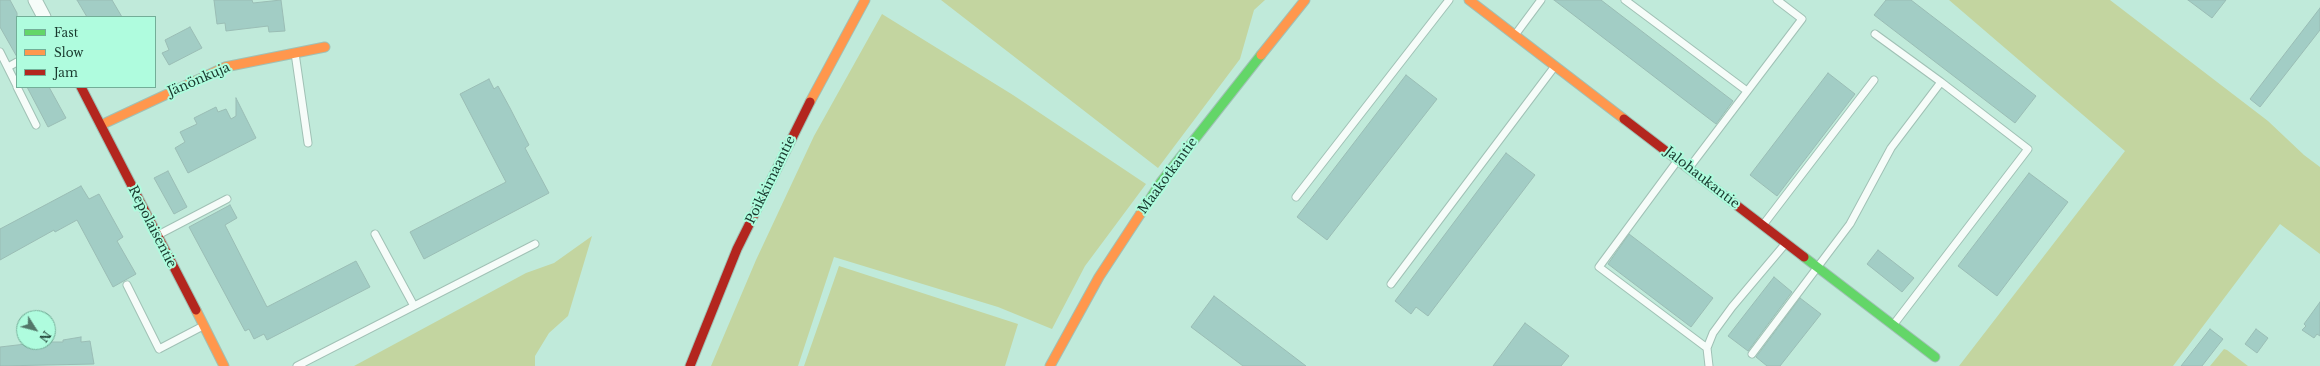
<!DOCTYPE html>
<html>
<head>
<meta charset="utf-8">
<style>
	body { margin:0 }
	#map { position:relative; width:2320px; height:366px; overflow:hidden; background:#c0eada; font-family:"Libre Baskerville",serif }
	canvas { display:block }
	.legend { position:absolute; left:16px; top:16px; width:140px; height:72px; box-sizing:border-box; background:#affcde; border:1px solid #73ae98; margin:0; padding:5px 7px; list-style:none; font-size:12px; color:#19392e }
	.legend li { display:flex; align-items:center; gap:8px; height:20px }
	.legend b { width:20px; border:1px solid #73ae98 }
	.north { position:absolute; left:16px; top:310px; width:40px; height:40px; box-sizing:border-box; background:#affcde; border:1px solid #73ae98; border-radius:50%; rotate:126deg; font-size:11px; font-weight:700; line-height:16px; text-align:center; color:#19392e }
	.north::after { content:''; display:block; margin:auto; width:14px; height:18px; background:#53776a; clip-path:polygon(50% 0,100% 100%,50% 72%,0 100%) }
</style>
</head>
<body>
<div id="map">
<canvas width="2320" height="366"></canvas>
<ul class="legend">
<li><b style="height:5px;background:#63d668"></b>Fast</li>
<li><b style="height:5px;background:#ff974d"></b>Slow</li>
<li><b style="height:5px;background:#b3261e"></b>Jam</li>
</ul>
<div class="north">N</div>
</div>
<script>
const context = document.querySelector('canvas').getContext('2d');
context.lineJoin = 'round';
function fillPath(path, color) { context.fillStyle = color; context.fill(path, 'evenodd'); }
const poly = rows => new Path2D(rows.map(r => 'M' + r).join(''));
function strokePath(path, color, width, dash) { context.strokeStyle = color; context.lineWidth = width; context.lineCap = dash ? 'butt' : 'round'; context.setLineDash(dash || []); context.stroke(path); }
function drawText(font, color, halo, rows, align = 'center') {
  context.font = font + ' "Libre Baskerville",serif'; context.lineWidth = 4; context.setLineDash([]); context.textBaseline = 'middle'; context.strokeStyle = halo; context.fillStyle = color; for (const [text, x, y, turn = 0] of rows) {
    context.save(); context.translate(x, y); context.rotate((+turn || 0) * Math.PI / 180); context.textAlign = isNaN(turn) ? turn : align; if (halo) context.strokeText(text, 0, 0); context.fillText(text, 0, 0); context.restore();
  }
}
const green = poly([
	[941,0,1265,0,1254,10,1240,59,1158,168],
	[1949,0,2110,0,2268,121,2304,155,2320,167,2320,254,2280,224,2173,366,1959,366,2125,151],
	[882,14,1013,95,1146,184,1085,266,1052,329,998,307,834,257,798,366,711,366,756,260,814,136],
	[592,236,568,316,549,333,535,356,535,366,354,366,526,273,554,263],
	[839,266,1018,324,1005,366,804,366],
	[2224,349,2227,350,2248,366,2210,366]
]);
const building = poly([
	[0,0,10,0,17,13,17,57,0,27,0,0],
	[77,0,112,0,122,17,87,17,77,0],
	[214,0,252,0,253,3,281,0,285,31,269,32,268,26,226,31,225,23,217,24,214,0],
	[1554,0,1601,0,1733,101,1716,124,1554,0],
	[1886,0,1911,0,2036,96,2015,123,1874,15,1886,0],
	[2188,0,2226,0,2212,18,2188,0],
	[2320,8,2320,30,2260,107,2250,99,2320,8],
	[190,27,202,48,169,65,162,53,169,50,165,40,190,27],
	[1828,73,1855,94,1777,196,1750,175,1828,73],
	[1406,75,1437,99,1327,240,1297,217,1406,75],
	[489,79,494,89,498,86,510,108,529,145,525,148,549,193,424,259,410,232,506,182,460,94,489,79],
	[27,87,49,87,66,118,48,127,27,87],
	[236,98,256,138,188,173,175,148,185,142,180,132,197,124,194,118,216,107,218,112,226,109,231,119,236,116,236,98],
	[1506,153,1535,175,1428,316,1416,307,1411,314,1395,301,1506,153],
	[168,171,187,207,174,214,154,178,168,171],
	[2029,173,2068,202,1997,296,1958,266,2029,173],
	[81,186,89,199,99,194,123,237,117,241,136,274,113,287,77,220,55,232,54,230,0,260,0,229,81,186],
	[230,205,237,218,225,225,267,307,356,261,370,287,267,340,264,334,254,339,249,329,245,331,189,227,230,205],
	[1629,234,1713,298,1691,327,1608,264,1629,234],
	[1878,250,1914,278,1902,292,1867,264,1878,250],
	[1774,277,1792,292,1748,351,1728,336,1774,277],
	[1214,296,1306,366,1243,366,1191,327,1214,296],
	[1800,298,1821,314,1780,366,1767,366,1756,357,1800,298],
	[2320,302,2320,336,2317,334,2314,338,2302,330,2306,326,2304,324,2320,302],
	[1525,323,1569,356,1561,366,1493,366,1525,323],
	[2210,329,2223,339,2202,366,2181,366,2210,329],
	[2256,329,2268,338,2257,353,2245,344,2256,329],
	[81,337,81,342,90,341,94,364,0,366,0,347,43,342,63,342,63,340,81,337]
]);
const lane = poly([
	[1625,0,1747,91],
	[1875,34,1941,82],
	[1515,35,1541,0],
	[0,52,17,86],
	[295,53,308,143],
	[8,67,17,62],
	[17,87,36,125],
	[1678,160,1599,267,1707,348,1709,366],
	[1689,168,1802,19,1777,0],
	[1296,197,1449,0],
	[1763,225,1874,80],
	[375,234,414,306],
	[158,235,227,199],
	[1391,284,1555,66],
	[127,285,159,349,203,326],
	[1707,348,1713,333,1732,307,1786,243],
	[1752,354,1850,224,1891,148,1941,82,2028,149,1894,324],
	[297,366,535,244]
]);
const street = poly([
	[35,0,44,17]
]);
const fast = poly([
	[1141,213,1161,182,1261,55],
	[1804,257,1935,357]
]);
const slow = poly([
	[1469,0,1624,119],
	[1261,55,1305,0],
	[810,102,865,0],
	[101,125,225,67,325,47],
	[196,310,224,366],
	[1050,366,1099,277,1141,213]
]);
const jam = poly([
	[81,87,196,310],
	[1624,119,1804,257],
	[690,366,737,249,810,102]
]);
const streetNames = [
	["Jänönkuja",199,80,-23],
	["Maakotkantie",1168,176,-54],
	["Jalohaukantie",1702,178,38],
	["Poikkimaantie",771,180,-64],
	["Repolaisentie",152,227,63]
];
fillPath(green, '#c3d5a0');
fillPath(building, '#a2cdc5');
strokePath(building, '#9abdb5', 1);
strokePath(lane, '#a0c1b5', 9);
strokePath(street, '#a0c1b5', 15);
strokePath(fast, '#a0c1b5', 11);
strokePath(slow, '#a0c1b5', 11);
strokePath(jam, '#a0c1b5', 11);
strokePath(lane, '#f6fcf9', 7);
strokePath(street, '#f6fcf9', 13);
strokePath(fast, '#63d668', 9);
strokePath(slow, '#ff974d', 9);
strokePath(jam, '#b3261e', 9);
drawText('13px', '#19392e', '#affcde', streetNames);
</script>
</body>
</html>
